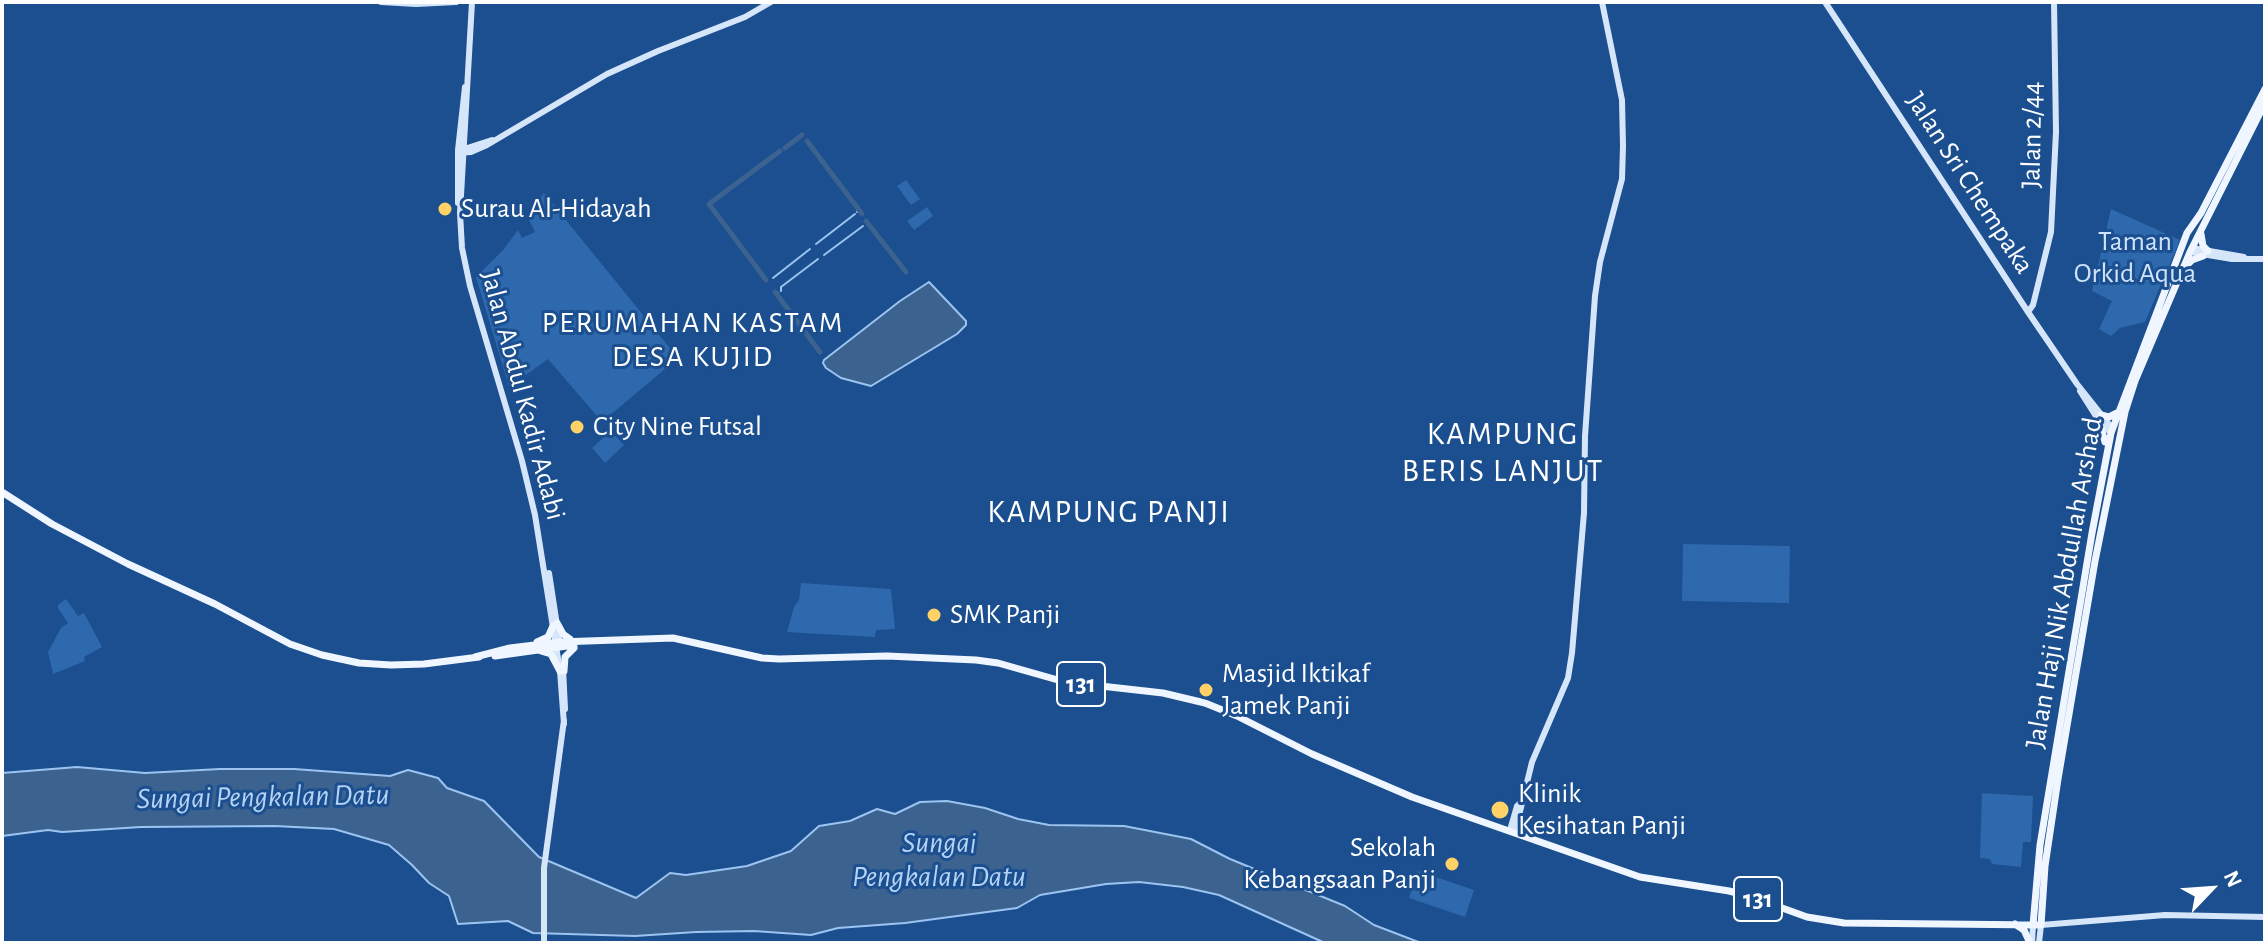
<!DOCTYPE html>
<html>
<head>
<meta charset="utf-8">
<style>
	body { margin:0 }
	#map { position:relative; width:2267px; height:945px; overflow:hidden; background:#1b4f8f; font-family:"Alegreya Sans",sans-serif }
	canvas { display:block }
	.frame { position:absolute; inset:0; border:4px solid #fff; pointer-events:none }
	.north { position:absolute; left:2171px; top:849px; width:80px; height:80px; -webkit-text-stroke:6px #1b4f8f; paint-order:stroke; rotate:65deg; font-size:22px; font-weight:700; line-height:32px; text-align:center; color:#fff }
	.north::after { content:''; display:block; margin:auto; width:28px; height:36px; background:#fff; clip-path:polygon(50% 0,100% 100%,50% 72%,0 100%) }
</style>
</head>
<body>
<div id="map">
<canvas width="2267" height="945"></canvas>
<div class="frame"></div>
<div class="north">N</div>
</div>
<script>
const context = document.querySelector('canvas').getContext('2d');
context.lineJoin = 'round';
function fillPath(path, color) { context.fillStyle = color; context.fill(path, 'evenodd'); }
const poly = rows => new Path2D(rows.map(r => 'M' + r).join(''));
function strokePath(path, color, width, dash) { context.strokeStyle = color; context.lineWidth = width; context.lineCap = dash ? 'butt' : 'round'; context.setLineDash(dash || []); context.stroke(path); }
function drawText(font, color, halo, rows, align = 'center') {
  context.font = font + ' "Alegreya Sans",sans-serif'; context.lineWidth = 6; context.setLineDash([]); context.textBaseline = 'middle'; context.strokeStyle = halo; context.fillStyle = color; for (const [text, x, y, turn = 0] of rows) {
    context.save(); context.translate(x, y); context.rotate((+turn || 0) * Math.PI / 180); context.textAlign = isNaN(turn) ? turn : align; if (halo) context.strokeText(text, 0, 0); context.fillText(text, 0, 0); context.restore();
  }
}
const green = poly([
	[906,180,920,199,911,205,897,186],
	[544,193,678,358,602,422,548,359,509,387,476,277,503,250,518,230,522,238,535,232,527,216],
	[927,207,933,216,914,230,907,221],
	[2111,209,2180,240,2145,322,2120,328,2111,336,2099,329,2112,301,2092,291],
	[611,431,624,445,605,463,592,448],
	[1683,544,1790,546,1789,603,1682,601],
	[801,583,891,589,895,629,876,630,875,637,787,632,794,607,799,600],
	[66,599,78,616,84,613,102,647,84,657,85,661,53,674,48,652,61,628,68,623,58,608,58,605],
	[1982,793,2033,796,2031,842,2023,842,2021,867,1992,864,1990,859,1980,858],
	[1418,871,1474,890,1465,917,1409,898]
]);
const water = poly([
	[929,282,966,321,966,325,957,334,871,386,841,378,826,368,823,363,824,360,900,301,929,282],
	[77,767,145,773,220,769,294,769,390,776,408,770,438,778,447,788,484,801,539,857,636,898,670,873,686,875,747,866,791,851,819,826,850,821,877,809,895,814,920,802,947,801,985,808,1018,819,1049,825,1124,826,1191,839,1230,859,1345,906,1374,925,1421,943,1325,943,1219,895,1183,887,1139,882,1106,884,1040,895,1017,908,905,923,838,928,811,935,754,931,696,932,635,936,533,933,508,921,458,924,449,896,429,883,412,865,389,845,334,829,275,826,141,827,62,832,48,830,2,836,2,773,77,767]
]);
const stream = poly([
	[857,212,859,210],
	[816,244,855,214],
	[824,255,863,226],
	[773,278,810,249],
	[781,291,781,287,818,259],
	[777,294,778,293]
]);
const canal = poly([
	[807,141,862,214],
	[785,148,802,135],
	[866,221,906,272],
	[766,280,709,204,780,151],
	[775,292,820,352]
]);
const secondary = poly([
	[381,2,416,4,456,2],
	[472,2,460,213,462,248,470,286,522,461,535,515,560,671,564,724],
	[1825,2,2028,312,2077,384,2112,428],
	[461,150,492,140],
	[458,153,471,152,487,145,607,74,658,51,745,17,771,2],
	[458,203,458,150,465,87],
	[2192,248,2244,257],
	[2190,252,2232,259,2265,259],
	[2028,312,2033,305,2051,232,2056,132,2054,2],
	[2080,391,2099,421,2111,433],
	[549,573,560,645],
	[563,668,565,709],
	[1510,830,1517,806,1521,802],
	[1515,832,1532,762,1568,678,1572,653,1584,513,1585,436,1595,296,1600,262,1622,179,1623,146,1622,100,1602,2],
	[544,943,544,868,564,720],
	[2032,943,2033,925],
	[2039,943,2041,925,2165,915,2265,917]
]);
const primary = poly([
	[2201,234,2203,246,2208,251],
	[2185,267,2192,260,2203,256],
	[2101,415,2109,417,2117,413],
	[2099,421,2105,442],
	[2,492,52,524,128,564,215,604,290,644,322,655,359,663,391,665,424,664,479,657],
	[557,623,563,634,570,639],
	[537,642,548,637,553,626],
	[541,651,551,654,560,671],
	[495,656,574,645],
	[475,657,510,648,559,642,673,638,762,658,779,659,887,656,976,660,998,663,1065,682,1163,693,1205,703,1237,716,1312,754,1412,797,1640,877,1729,891,1749,896,1807,917,1844,923,2041,925,2045,866,2058,779,2095,561,2125,412,2135,381,2190,252,2265,103],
	[564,671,565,657,574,648],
	[2015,924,2024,930,2030,943],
	[2033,925,2040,845,2092,533,2111,433,2187,233,2201,213,2265,89]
]);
const markers = [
	[445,209,8,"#ffd166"],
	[577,427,8,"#ffd166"],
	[934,615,8,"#ffd166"],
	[1206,690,8,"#ffd166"],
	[1500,810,10,"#ffd166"],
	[1452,864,8,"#ffd166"]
];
const shields = [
	[1081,684,48],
	[1758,899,48]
];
const shieldNames = [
	["131",1081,684],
	["131",1758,899]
];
const streetNames = [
	["Jalan 2/44",2032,135,-89],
	["Jalan Sri Chempaka",1970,183,57],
	["Jalan Abdul Kadir Adabi",523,395,75],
	["Jalan Haji Nik Abdullah Arshad",2064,583,-80]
];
const poiNames = [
	["Surau Al-Hidayah",461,209],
	["City Nine Futsal",593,427],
	["SMK Panji",950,615],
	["Masjid Iktikaf",1222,674],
	["Jamek Panji",1222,706],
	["Klinik",1518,794],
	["Kesihatan Panji",1518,826],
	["Sekolah",1436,848,"right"],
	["Kebangsaan Panji",1436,880,"right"]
];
const parkNames = [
	["Taman",2135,242],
	["Orkid Aqua",2135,274]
];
const neighbourhoodNames = [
	["PERUMAHAN KASTAM",693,323],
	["DESA KUJID",693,357]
];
const waterNames = [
	["Sungai Pengkalan Datu",263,797,-1],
	["Sungai",939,843],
	["Pengkalan Datu",939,877]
];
const quarterNames = [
	["KAMPUNG",1503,434],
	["BERIS LANJUT",1503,471],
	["KAMPUNG PANJI",1109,512]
];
fillPath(green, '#2e69ad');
fillPath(water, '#3c6290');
strokePath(water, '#9cc4f0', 2);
strokePath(stream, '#9cc4f0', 2);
strokePath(canal, '#3c6290', 5);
strokePath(secondary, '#d6e6fa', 6);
strokePath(primary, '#f0f6ff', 7);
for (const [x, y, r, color] of markers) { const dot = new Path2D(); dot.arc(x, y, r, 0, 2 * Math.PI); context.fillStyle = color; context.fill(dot); strokePath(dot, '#1b4f8f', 3); }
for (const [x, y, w] of shields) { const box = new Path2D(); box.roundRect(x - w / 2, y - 22, w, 44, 6); context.fillStyle = '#1b4f8f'; context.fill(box); strokePath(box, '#fff', 2); }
drawText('bold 26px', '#fff', null, shieldNames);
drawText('28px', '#fff', '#1b4f8f', streetNames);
drawText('28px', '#fff', '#1b4f8f', poiNames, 'left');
drawText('28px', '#cfe3fa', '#1b4f8f', parkNames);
context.letterSpacing = '2px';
drawText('30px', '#fff', '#1b4f8f', neighbourhoodNames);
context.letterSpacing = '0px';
drawText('italic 30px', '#b5d3f5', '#1b4f8f', waterNames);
context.letterSpacing = '2px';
drawText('32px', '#fff', '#1b4f8f', quarterNames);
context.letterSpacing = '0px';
</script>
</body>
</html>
